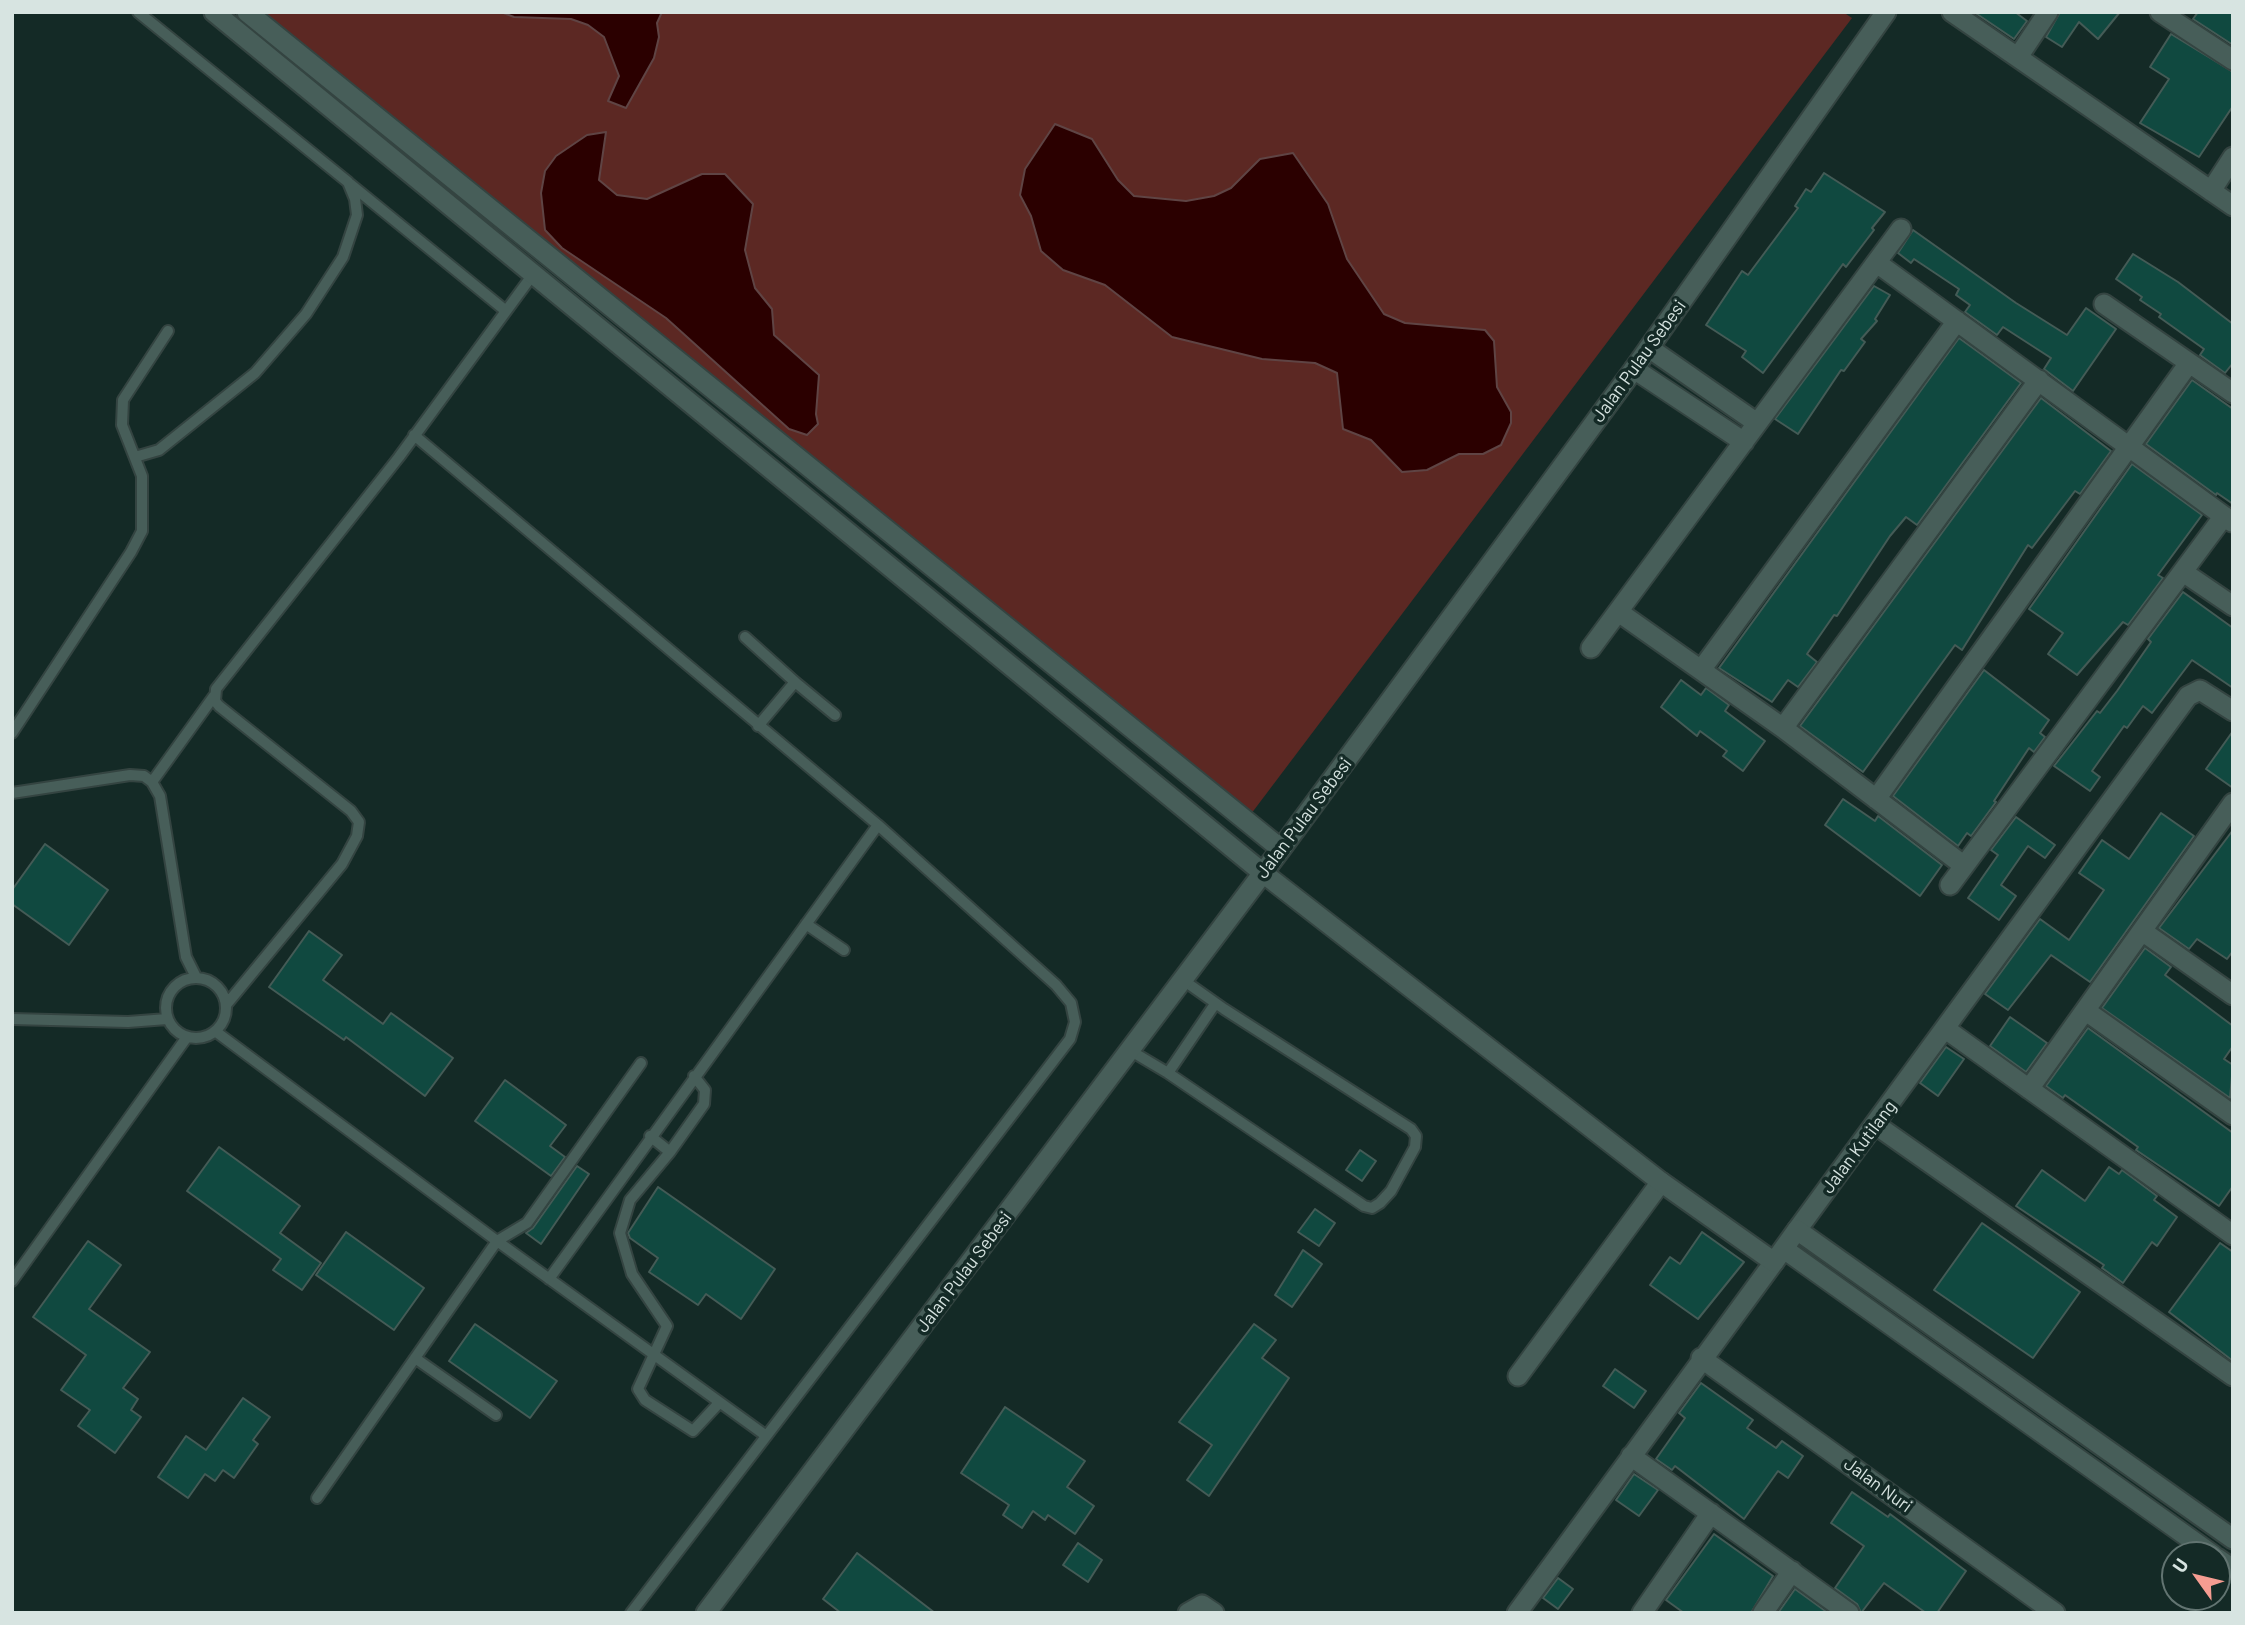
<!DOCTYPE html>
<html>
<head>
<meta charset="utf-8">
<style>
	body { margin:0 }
	#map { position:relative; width:2245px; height:1625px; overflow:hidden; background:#142a26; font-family:Barlow,sans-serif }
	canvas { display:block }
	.frame { position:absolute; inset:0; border:14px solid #d7e4e1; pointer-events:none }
	.north { position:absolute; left:2161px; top:1541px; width:70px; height:70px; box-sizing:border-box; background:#142a26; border:2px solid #627471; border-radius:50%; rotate:304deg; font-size:19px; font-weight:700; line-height:28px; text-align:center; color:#d7e4e1 }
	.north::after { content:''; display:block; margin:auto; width:24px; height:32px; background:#f59c91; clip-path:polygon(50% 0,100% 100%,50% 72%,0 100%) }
</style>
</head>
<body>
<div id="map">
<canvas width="2245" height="1625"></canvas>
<div class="frame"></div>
<div class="north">U</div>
</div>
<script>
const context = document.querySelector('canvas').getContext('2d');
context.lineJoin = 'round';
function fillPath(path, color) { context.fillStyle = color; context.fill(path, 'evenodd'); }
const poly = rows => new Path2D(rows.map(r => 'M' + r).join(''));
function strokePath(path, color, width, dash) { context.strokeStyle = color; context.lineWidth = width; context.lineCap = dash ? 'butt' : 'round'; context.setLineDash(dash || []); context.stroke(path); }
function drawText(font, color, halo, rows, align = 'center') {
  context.font = font + ' Barlow,sans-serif'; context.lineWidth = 7; context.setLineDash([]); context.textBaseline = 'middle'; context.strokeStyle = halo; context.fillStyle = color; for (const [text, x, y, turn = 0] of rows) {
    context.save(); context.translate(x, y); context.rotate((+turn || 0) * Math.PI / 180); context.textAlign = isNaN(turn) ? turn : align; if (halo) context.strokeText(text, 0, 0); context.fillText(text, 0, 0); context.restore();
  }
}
const green = poly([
	[250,12,1843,12,1852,18,1251,814]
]);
const water = poly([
	[501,12,662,12,657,23,659,37,654,58,626,108,608,101,619,76,604,37,588,25,571,19,514,17,501,12],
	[1055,124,1092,139,1118,180,1134,196,1186,201,1214,196,1231,188,1260,159,1293,153,1328,204,1347,259,1384,314,1405,323,1485,330,1494,341,1497,387,1511,412,1511,423,1501,445,1483,454,1459,454,1427,470,1402,472,1371,440,1343,429,1337,373,1315,363,1262,359,1172,337,1105,285,1063,270,1041,251,1031,216,1020,195,1025,169,1055,124],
	[606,132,599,180,617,195,647,199,702,174,725,174,753,204,745,250,755,288,772,309,774,335,819,375,816,414,818,424,807,435,789,429,666,318,562,248,545,230,541,193,545,171,556,156,587,135,606,132]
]);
const building = poly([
	[1974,12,2015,12,2027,21,2014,39,1974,12],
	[2060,12,2120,12,2098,39,2079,22,2062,47,2046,37,2060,12],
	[2198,12,2233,12,2233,45,2193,19,2198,12],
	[2171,34,2233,72,2233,106,2199,157,2140,123,2169,79,2150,67,2171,34],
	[1824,173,1885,212,1872,228,1874,230,1846,267,1843,264,1763,373,1742,357,1746,351,1706,325,1742,271,1748,275,1798,208,1795,206,1806,189,1811,192,1824,173],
	[1913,230,2016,303,2067,335,2086,308,2116,329,2073,391,2044,369,2051,358,2003,327,1997,335,1965,312,1970,305,1956,295,1959,289,1914,259,1911,263,1898,253,1913,230],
	[2133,254,2178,282,2233,324,2233,363,2225,373,2200,355,2204,349,2159,317,2161,314,2140,300,2142,297,2116,279,2133,254],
	[1874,286,1890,295,1875,319,1877,321,1861,339,1865,342,1844,371,1841,370,1798,434,1775,419,1874,286],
	[1959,338,2021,383,1917,525,1906,517,1890,536,1837,616,1834,615,1807,654,1817,662,1798,687,1788,680,1772,702,1719,668,1959,338],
	[2192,380,2233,409,2233,504,2217,493,2216,495,2146,444,2192,380],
	[2041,398,2111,451,2080,494,2075,491,2032,548,2028,545,1962,650,1955,645,1863,772,1800,726,2041,398],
	[2132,464,2202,515,2158,575,2163,578,2128,625,2123,622,2077,675,2048,654,2063,633,2029,609,2132,464],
	[2183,592,2233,628,2233,688,2192,660,2152,713,2143,706,2127,728,2124,726,2092,771,2100,777,2090,791,2054,766,2097,711,2100,713,2117,691,2151,642,2148,639,2183,592],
	[1984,670,2049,720,2040,733,2045,737,2034,752,2029,748,1994,801,1996,802,1971,836,1967,833,1958,846,1893,796,1984,670],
	[1681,680,1701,695,1706,688,1729,705,1725,711,1765,741,1743,771,1723,756,1727,751,1700,731,1697,736,1661,707,1681,680],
	[2233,731,2233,788,2206,769,2233,731],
	[1843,799,1875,821,1878,816,1942,865,1920,896,1825,825,1843,799],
	[2161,813,2194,836,2090,982,2051,955,2008,1010,1985,994,2040,919,2069,940,2104,890,2079,873,2102,840,2129,859,2161,813],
	[2016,817,2055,845,2045,858,2028,846,2001,885,2016,896,1999,920,1968,898,1998,855,1991,850,2016,817],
	[2233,830,2233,951,2227,959,2197,939,2189,949,2159,928,2233,830],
	[45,844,108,890,69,945,12,904,12,890,45,844],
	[309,931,342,955,323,980,383,1024,391,1013,453,1058,425,1096,346,1037,344,1040,269,987,309,931],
	[2145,948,2171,967,2165,975,2233,1026,2233,1046,2224,1059,2233,1065,2230,1098,2102,1008,2145,948],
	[2010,1017,2047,1043,2026,1072,1990,1046,2010,1017],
	[2088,1028,2233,1133,2233,1186,2219,1206,2136,1150,2138,1147,2065,1095,2063,1098,2046,1086,2088,1028],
	[1946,1047,1964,1059,1938,1096,1920,1083,1946,1047],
	[505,1080,566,1125,550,1146,565,1157,551,1176,475,1121,505,1080],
	[219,1147,300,1206,280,1233,321,1263,302,1290,273,1270,281,1259,187,1191,219,1147],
	[1360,1150,1376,1161,1362,1181,1346,1170,1360,1150],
	[577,1166,589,1174,541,1244,526,1233,533,1228,577,1166],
	[2109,1167,2119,1174,2122,1170,2157,1196,2154,1200,2177,1217,2157,1246,2152,1242,2123,1283,2102,1268,2104,1265,2016,1206,2042,1170,2085,1201,2109,1167],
	[658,1187,775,1269,741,1319,706,1294,698,1305,649,1272,658,1258,630,1238,628,1233,658,1187],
	[1315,1209,1335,1223,1319,1246,1298,1232,1315,1209],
	[1982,1223,2080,1292,2033,1358,1934,1290,1982,1223],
	[346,1232,424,1288,394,1330,316,1275,346,1232],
	[1702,1232,1744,1262,1698,1319,1650,1285,1670,1257,1680,1264,1702,1232],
	[88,1241,121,1265,89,1309,150,1352,123,1388,138,1399,131,1410,141,1417,115,1453,78,1426,90,1410,61,1390,86,1355,33,1317,88,1241],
	[2220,1243,2233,1252,2233,1361,2169,1312,2220,1243],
	[1303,1250,1322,1264,1292,1307,1275,1295,1303,1250],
	[475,1324,557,1381,530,1418,449,1361,475,1324],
	[1254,1324,1276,1340,1262,1358,1289,1378,1209,1496,1187,1480,1212,1445,1179,1422,1254,1324],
	[1615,1369,1646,1391,1634,1408,1603,1386,1615,1369],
	[1701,1383,1753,1420,1747,1428,1776,1448,1782,1441,1803,1456,1788,1478,1778,1471,1744,1519,1675,1466,1672,1470,1656,1459,1685,1418,1679,1413,1701,1383],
	[243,1398,270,1417,253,1440,258,1444,234,1478,223,1470,215,1481,205,1474,188,1498,158,1477,186,1436,206,1450,243,1398],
	[1005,1407,1085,1461,1067,1487,1094,1506,1075,1534,1048,1515,1045,1520,1033,1511,1022,1528,1003,1515,1009,1505,961,1473,1005,1407],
	[1634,1474,1658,1490,1639,1516,1616,1500,1634,1474],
	[1852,1492,1888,1517,1890,1514,1966,1571,1937,1613,1926,1613,1884,1583,1861,1613,1857,1604,1835,1588,1864,1546,1831,1523,1852,1492],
	[1714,1534,1773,1576,1751,1613,1684,1613,1666,1600,1714,1534],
	[1078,1543,1102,1560,1088,1582,1063,1565,1078,1543],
	[857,1553,935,1613,841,1613,823,1599,857,1553],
	[1558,1578,1573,1589,1558,1609,1543,1598,1558,1578],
	[1795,1589,1828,1613,1778,1613,1795,1589]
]);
const service = poly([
	[350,184,506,311],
	[414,435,878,825,1056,985,1071,1003,1075,1022,1070,1039,631,1613],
	[135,457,159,450,255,373,306,314,343,257,357,215,355,199,348,182,138,12],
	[745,637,795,682,758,726],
	[795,682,835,715],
	[12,733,131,552,142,531,142,476,122,425,123,400,168,331],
	[152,782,214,696],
	[12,793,130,775,144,776,152,782,160,796,186,957,196,977],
	[806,924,844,950],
	'166 1008a30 30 0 1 1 60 0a30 30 0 1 1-60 0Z',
	[226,1005,342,864,357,836,359,822,351,811,219,706,215,701,216,689,399,457,534,273],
	[12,1019,128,1022,167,1019],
	[215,1031,497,1241,765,1435],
	[1131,1051,1168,1073,1364,1206,1372,1208,1380,1203,1391,1191,1415,1147,1416,1136,1411,1129,1224,1009,1183,980],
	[1168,1073,1215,1004],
	[650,1136,670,1152,704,1104,705,1090,694,1076],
	[670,1152,630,1200,620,1233,632,1274,667,1326,638,1389,645,1400,693,1431,719,1403],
	[549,1279,878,825],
	[12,1281,187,1037],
	[415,1358,496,1415],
	[317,1498,497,1241,527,1223,641,1063]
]);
const minor = poly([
	[1952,12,2233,206],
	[2160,12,2233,60],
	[2018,57,2048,12],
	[2211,191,2233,157],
	[1877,263,2232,522],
	[2104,304,2233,393],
	[1649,348,1757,423],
	[1634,369,1744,442],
	[2183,572,2233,606],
	[1620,613,1783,728,1963,865],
	[1591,648,1901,229],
	[1701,670,1957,321],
	[1783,728,2039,380],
	[1876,799,2189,363],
	[1950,885,2224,516],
	[2142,931,2233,995],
	[2086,1011,2233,1115],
	[1947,1030,2233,1235],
	[2029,1089,2233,803],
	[1876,1125,2233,1376],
	[1797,1230,2188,696,2200,690,2233,711],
	[1701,1358,2055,1613],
	[1518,1376,1661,1182],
	[1631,1456,1849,1613],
	[1188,1613,1202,1605,1214,1613],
	[1517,1613,1774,1262],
	[1642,1613,1711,1513],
	[1763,1613,1792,1571]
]);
const tertiary = poly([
	[214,12,1263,873,1661,1182,1774,1262,1797,1230,2233,1539],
	[247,12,1281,849],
	[1784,1249,2213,1555],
	[2217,1558,2233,1569],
	[706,1613,1281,849,1634,369,1886,12]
]);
const streetNames = [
	["Jalan Pulau Sebesi",1639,361,-54],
	["Jalan Pulau Sebesi",1304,818,-53],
	["Jalan Kutilang",1859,1147,-53],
	["Jalan Pulau Sebesi",964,1272,-53],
	["Jalan Nuri",1878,1485,36]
];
fillPath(green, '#5c2823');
fillPath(water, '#2b0000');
strokePath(water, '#5f4444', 2);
fillPath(building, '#104940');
strokePath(building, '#445b56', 2);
strokePath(service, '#344441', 14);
strokePath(minor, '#344441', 23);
strokePath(tertiary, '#344441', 23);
strokePath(service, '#475e59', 10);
strokePath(minor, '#475e59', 19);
strokePath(tertiary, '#475e59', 19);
drawText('18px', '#d7e4e1', '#142a26', streetNames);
</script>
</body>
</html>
